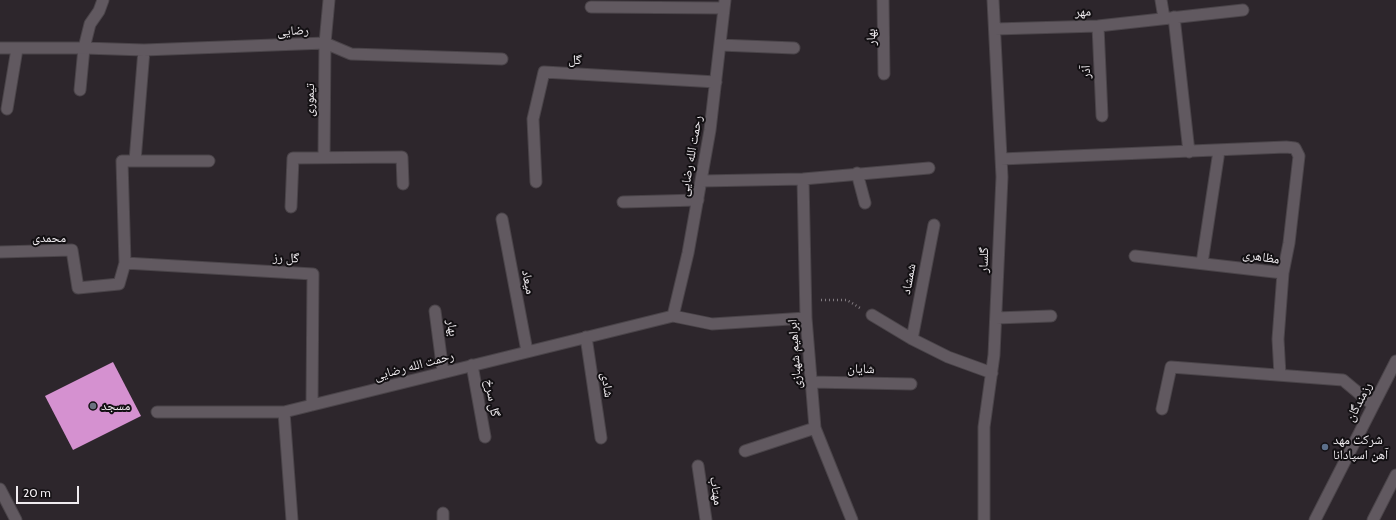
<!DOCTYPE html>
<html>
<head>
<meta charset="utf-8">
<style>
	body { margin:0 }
	#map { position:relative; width:1396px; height:520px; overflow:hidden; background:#2d262c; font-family:Cabin,sans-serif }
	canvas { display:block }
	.scale { position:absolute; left:16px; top:486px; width:63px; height:18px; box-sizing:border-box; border:2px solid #f0ecf0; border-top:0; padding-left:5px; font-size:12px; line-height:14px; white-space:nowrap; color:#f0ecf0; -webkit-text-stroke:3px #131013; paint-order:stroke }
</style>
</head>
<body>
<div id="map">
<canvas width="1396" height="520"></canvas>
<div class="scale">20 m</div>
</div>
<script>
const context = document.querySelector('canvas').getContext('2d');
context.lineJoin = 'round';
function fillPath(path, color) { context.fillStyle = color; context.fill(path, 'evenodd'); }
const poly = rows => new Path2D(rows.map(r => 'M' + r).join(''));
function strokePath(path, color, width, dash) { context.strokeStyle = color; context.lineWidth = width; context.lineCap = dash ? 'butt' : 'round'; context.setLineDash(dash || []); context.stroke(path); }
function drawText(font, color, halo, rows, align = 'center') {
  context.font = font + ' Cabin,"Noto Naskh Arabic",sans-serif'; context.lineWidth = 4; context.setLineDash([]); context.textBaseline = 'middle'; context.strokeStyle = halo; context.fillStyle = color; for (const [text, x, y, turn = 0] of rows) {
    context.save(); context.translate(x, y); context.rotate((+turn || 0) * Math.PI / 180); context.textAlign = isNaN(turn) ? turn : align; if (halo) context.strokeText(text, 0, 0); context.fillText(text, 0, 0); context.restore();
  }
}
const building = poly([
	[113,362,141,416,73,450,45,396]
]);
const path = poly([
	[821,300,847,300,860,308]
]);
const service = poly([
	[80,90,84,48],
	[623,202,698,200],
	[443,513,443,520]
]);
const minor = poly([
	[883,0,884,74],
	[1161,0,1164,18],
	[591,7,724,8],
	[1174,17,1189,152],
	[1098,26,1102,116],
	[995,29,1098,26,1243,10],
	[720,45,794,48],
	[0,48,84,48,90,24,99,11,103,0],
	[84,48,144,50,325,43,351,54,502,59],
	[7,109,17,49],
	[324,157,325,43,329,0],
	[1001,159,1286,147,1295,148,1299,156,1289,243,1283,273],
	[135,161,209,161],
	[857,173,865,203],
	[803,179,806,318,815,428,852,520],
	[701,181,803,179,929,168],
	[536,182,533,119,544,72,716,82],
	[291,207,293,158,402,157,403,184],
	[502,219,527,351],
	[0,252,72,250,78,288,119,284,125,263,122,161,135,161,144,50],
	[1135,256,1283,273,1278,339,1280,375],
	[125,263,313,274,312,405],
	[1202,263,1219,151],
	[435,311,443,372],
	[872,315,912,339,948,357,992,373],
	[673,316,688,253,710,130,725,0],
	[996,318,1051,316],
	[586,337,601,438],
	[912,339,934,225],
	[472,365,485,437],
	[811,382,911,384],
	[1162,409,1171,367,1343,380,1373,405],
	[157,412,284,412,673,316,712,324,806,318],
	[284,412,292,520],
	[745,451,815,428],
	[698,466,706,520],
	[984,520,984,427,994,355,1002,177,993,0]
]);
const secondary = poly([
	[0,489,16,520],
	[1315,520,1396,361],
	[1373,520,1396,475]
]);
const markers = [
	[93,406,4,"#6b7280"],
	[1325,447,4,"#5c6f8a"]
];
const streetNames = [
	["مهر",1083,12,-2],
	["رضایی",293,31,-3],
	["بهار",871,37,-90],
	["گل",575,60,3],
	["آذر",1086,72,-92],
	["تیموری",310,100,-89],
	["رحمت الله رضایی",691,156,-80],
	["محمدی",49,238],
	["مظاهری",1261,257,9],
	["گل رز",286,258,3],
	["گلسار",984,260,-88],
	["شمشاد",909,279,-79],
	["میعاد",528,282,79],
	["بهار",452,328,82],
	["ابراهیم شهبازی",795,354,-94],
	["رحمت الله رضایی",414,366,-15],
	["شایان",861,369,1],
	["شادی",607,385,82],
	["گل سرخ",492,398,80],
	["رزمندگان",1359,402,-63],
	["مهتاب",716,491,81]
];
const poiNames = [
	["مسجد",101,406],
	["شرکت مهد",1333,440],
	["آهن اسپادانا",1333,455]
];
fillPath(building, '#d591d0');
strokePath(service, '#4a4449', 13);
strokePath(minor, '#4a4449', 13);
strokePath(secondary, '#4a4449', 13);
strokePath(path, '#807a7f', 2.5, [1, 3]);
strokePath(service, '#615960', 11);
strokePath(minor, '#615960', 11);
strokePath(secondary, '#615960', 11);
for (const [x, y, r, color] of markers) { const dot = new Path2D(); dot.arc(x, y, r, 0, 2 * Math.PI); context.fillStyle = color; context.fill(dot); strokePath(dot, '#131013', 1.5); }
drawText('13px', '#f0ecf0', '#131013', streetNames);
drawText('13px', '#f0ecf0', '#131013', poiNames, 'left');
</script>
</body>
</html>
